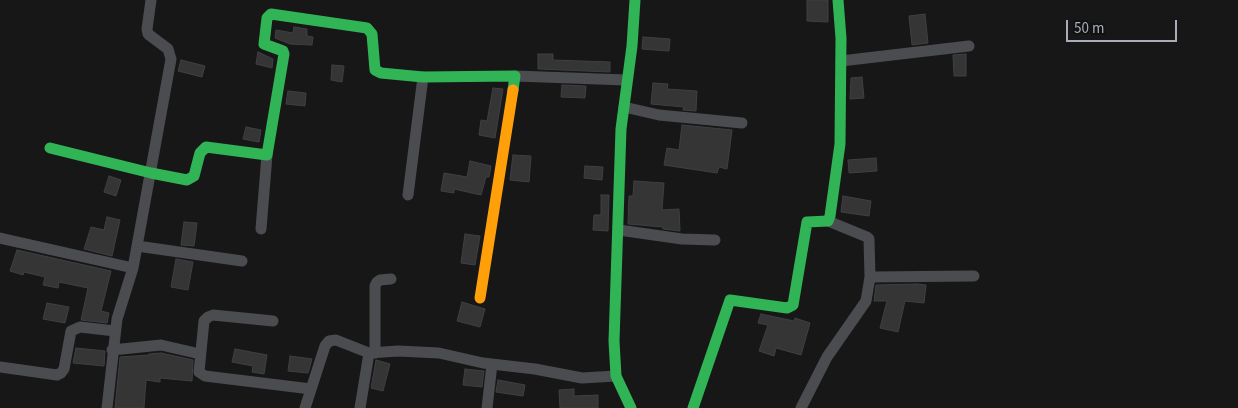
<!DOCTYPE html>
<html>
<head>
<meta charset="utf-8">
<style>
	body { margin:0 }
	#map { position:relative; width:1238px; height:408px; overflow:hidden; background:#171717; font-family:"Source Sans 3",sans-serif }
	canvas { display:block }
	.scale { position:absolute; left:1066px; top:20px; width:111px; height:22px; box-sizing:border-box; border:2px solid #a8adb8; border-top:0; padding-left:6px; font-size:15px; line-height:18px; white-space:nowrap; color:#a8adb8; -webkit-text-stroke:4px #111113; paint-order:stroke }
</style>
</head>
<body>
<div id="map">
<canvas width="1238" height="408"></canvas>
<div class="scale">50 m</div>
</div>
<script>
const context = document.querySelector('canvas').getContext('2d');
context.lineJoin = 'round';
function fillPath(path, color) { context.fillStyle = color; context.fill(path, 'evenodd'); }
const poly = rows => new Path2D(rows.map(r => 'M' + r).join(''));
function strokePath(path, color, width, dash) { context.strokeStyle = color; context.lineWidth = width; context.lineCap = dash ? 'butt' : 'round'; context.setLineDash(dash || []); context.stroke(path); }
const building = poly([
	[807,0,828,0,828,22,807,21,807,0],
	[925,14,928,43,912,45,909,16,925,14],
	[294,27,307,29,307,36,313,37,312,45,290,44,275,38,276,30,293,33,294,27],
	[643,37,670,39,669,51,642,49,643,37],
	[258,52,273,59,272,68,256,64,258,52],
	[538,54,553,54,553,60,610,62,610,72,538,69,538,54],
	[966,54,966,76,954,76,953,55,966,54],
	[181,60,205,66,202,77,178,71,181,60],
	[332,65,344,66,342,82,331,80,332,65],
	[862,77,864,98,850,99,851,78,862,77],
	[653,83,668,84,667,89,697,91,696,111,683,110,684,107,651,104,653,83],
	[562,85,586,86,585,98,561,97,562,85],
	[493,88,503,89,495,138,479,135,481,120,487,121,493,88],
	[288,91,306,93,305,106,286,104,288,91],
	[682,125,732,130,727,169,719,167,717,173,664,165,667,148,679,150,682,125],
	[246,127,261,130,259,142,243,139,246,127],
	[513,155,531,156,529,182,510,180,513,155],
	[876,158,877,171,849,173,848,160,876,158],
	[470,161,491,166,489,177,486,177,481,195,454,189,454,193,441,191,444,173,467,177,470,161],
	[585,166,603,167,602,180,584,178,585,166],
	[109,176,121,180,116,196,104,192,109,176],
	[634,181,664,183,662,210,679,209,680,231,663,229,663,227,628,224,629,196,633,196,634,181],
	[601,195,609,195,608,231,593,230,594,215,601,215,601,195],
	[843,196,871,201,869,216,841,212,843,196],
	[107,217,120,220,112,256,84,249,91,227,104,230,107,217],
	[184,222,197,223,194,246,181,245,184,222],
	[465,234,480,236,475,265,461,263,465,234],
	[17,250,111,271,101,311,109,313,107,323,81,320,88,288,59,282,58,288,43,285,45,277,24,272,23,275,10,271,17,250],
	[176,259,193,262,188,290,171,287,176,259],
	[917,284,926,285,924,303,905,301,898,332,880,328,887,301,874,301,876,285,917,284],
	[462,302,485,309,480,327,457,321,462,302],
	[47,303,69,307,65,323,43,319,47,303],
	[761,314,794,321,795,318,810,323,801,355,776,348,774,356,759,351,768,325,758,323,761,314],
	[76,348,105,351,104,366,73,363,76,348],
	[235,349,267,355,264,374,252,372,253,366,232,362,235,349],
	[161,353,193,360,192,381,160,378,160,382,146,380,144,408,115,408,120,357,149,355,149,354,161,353],
	[290,356,312,359,308,373,288,371,290,356],
	[376,360,390,364,383,391,371,388,376,360],
	[465,369,484,371,482,387,463,385,465,369],
	[498,380,525,385,523,396,496,392,498,380],
	[574,389,574,396,598,395,598,408,560,408,559,390,574,389]
]);
const street = poly([
	[841,61,969,46],
	[515,76,626,80],
	[624,107,659,115,742,123],
	[408,195,423,77],
	[828,221,867,237,869,239,870,277,974,276],
	[261,229,267,155],
	[619,230,682,239,715,240],
	[0,238,133,268],
	[137,246,242,261],
	[273,321,213,315,208,317,204,321,199,372,205,376,311,389],
	[112,350,161,345,200,354],
	[375,353,375,286,377,282,380,280,391,279],
	[0,367,57,375,61,373,64,369,71,331,80,327,115,331],
	[107,408,117,319,133,268,171,59,168,49,148,34,147,29,151,0],
	[305,408,325,346,329,341,336,340,369,353,398,351,439,353,483,363,535,369,582,378,616,376],
	[360,408,369,353],
	[487,408,492,364],
	[801,408,827,357,866,301,870,277]
]);
const fast = poly([
	[50,148,151,173,187,180,194,176,200,153,206,147,267,155,284,54,283,51,264,44,267,18,271,14,367,28,372,34,375,70,381,73,423,77,515,76,513,90],
	[631,408,616,376,614,341,621,129,632,46,635,0],
	[693,408,730,300,787,308,793,305,807,222,828,221,830,216,840,144,841,38,838,0]
]);
const slow = poly([
	[480,298,513,90]
]);
fillPath(building, '#353536');
strokePath(building, '#3f4043', 1);
strokePath(street, '#4b4c50', 11);
strokePath(fast, '#30b455', 11);
strokePath(slow, '#ff9f0a', 11);
</script>
</body>
</html>
